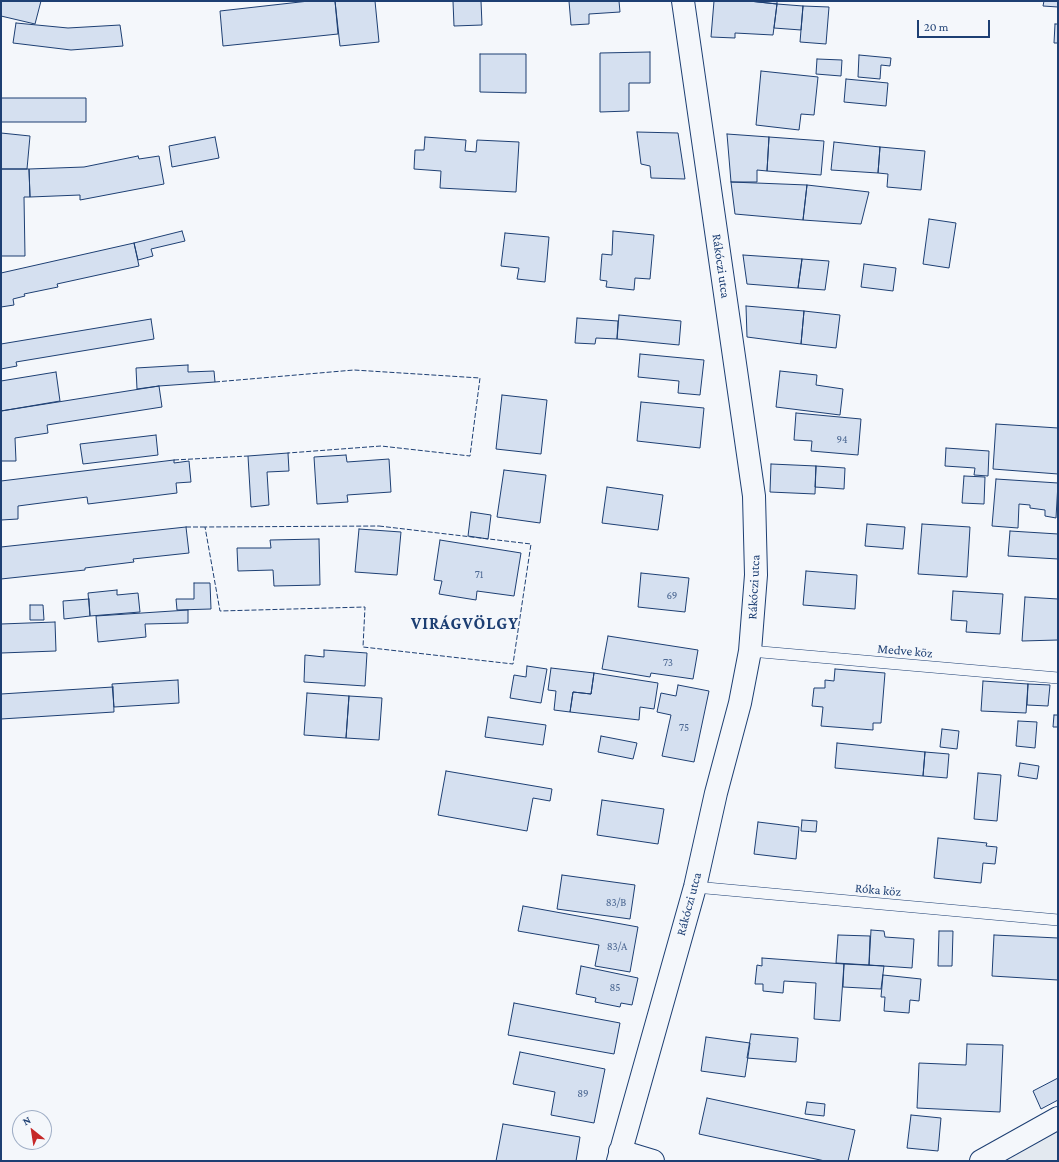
<!DOCTYPE html>
<html>
<head>
<meta charset="utf-8">
<style>
	body { margin:0 }
	#map { position:relative; width:1059px; height:1162px; overflow:hidden; background:#f4f7fb; font-family:"Crimson Pro",serif }
	canvas { display:block }
	.frame { position:absolute; inset:0; border:2px solid #1d3f73; pointer-events:none }
	.north { position:absolute; left:12px; top:1110px; width:40px; height:40px; box-sizing:border-box; background:#f4f7fb; border:1px solid #9eadc5; border-radius:50%; rotate:330deg; font-size:11px; font-weight:700; line-height:16px; text-align:center; color:#1d3f73 }
	.north::after { content:''; display:block; margin:auto; width:14px; height:18px; background:#c62828; clip-path:polygon(50% 0,100% 100%,50% 72%,0 100%) }
	.scale { position:absolute; left:917px; top:20px; width:73px; height:18px; box-sizing:border-box; border:2px solid #1d3f73; border-top:0; padding-left:5px; font-size:12px; line-height:14px; white-space:nowrap; color:#1d3f73; -webkit-text-stroke:3px #f4f7fb; paint-order:stroke }
</style>
</head>
<body>
<div id="map">
<canvas width="1059" height="1162"></canvas>
<div class="frame"></div>
<div class="north">N</div>
<div class="scale">20 m</div>
</div>
<script>
const context = document.querySelector('canvas').getContext('2d');
context.lineJoin = 'round';
function fillPath(path, color) { context.fillStyle = color; context.fill(path, 'evenodd'); }
const poly = rows => new Path2D(rows.map(r => 'M' + r).join(''));
function strokePath(path, color, width, dash) { context.strokeStyle = color; context.lineWidth = width; context.lineCap = dash ? 'butt' : 'round'; context.setLineDash(dash || []); context.stroke(path); }
function drawText(font, color, halo, rows, align = 'center') {
  context.font = font + ' "Crimson Pro",serif'; context.lineWidth = 3; context.setLineDash([]); context.textBaseline = 'middle'; context.strokeStyle = halo; context.fillStyle = color; for (const [text, x, y, turn = 0] of rows) {
    context.save(); context.translate(x, y); context.rotate((+turn || 0) * Math.PI / 180); context.textAlign = isNaN(turn) ? turn : align; if (halo) context.strokeText(text, 0, 0); context.fillText(text, 0, 0); context.restore();
  }
}
const green = poly([
	[1058,1118,1058,1161,981,1161,1058,1118]
]);
const building = poly([
	[1,1,41,1,35,24,1,16,1,1],
	[309,1,335,1,338,34,223,46,220,11,309,1],
	[335,1,375,1,379,42,340,46,335,1],
	[453,1,481,1,482,25,454,26,453,1],
	[569,1,619,1,620,12,589,14,589,24,571,25,569,1],
	[714,1,749,1,777,4,773,35,735,33,735,38,711,37,714,1],
	[749,1,777,1,777,4,749,1],
	[1044,1,1058,1,1058,7,1043,6,1044,1],
	[777,4,803,6,801,30,774,28,777,4],
	[803,6,829,7,826,44,800,42,803,6],
	[16,23,68,28,120,25,123,46,71,50,13,43,16,23],
	[1055,24,1058,24,1058,43,1054,43,1055,24],
	[650,52,650,83,629,83,629,111,600,112,600,53,650,52],
	[480,54,526,54,526,93,480,92,480,54],
	[859,55,891,58,890,66,881,65,880,79,858,77,859,55],
	[817,59,842,60,841,76,816,74,817,59],
	[761,71,818,77,814,115,801,114,799,130,756,125,761,71],
	[846,79,888,83,886,106,844,102,846,79],
	[1,98,86,98,86,122,1,122,1,98],
	[637,132,678,133,685,179,651,178,650,166,641,164,637,132],
	[1,133,30,136,27,169,1,169,1,133],
	[727,134,769,137,767,171,757,170,757,182,731,182,727,134],
	[215,137,219,158,172,167,169,146,215,137],
	[425,137,466,140,465,151,476,152,477,140,519,142,516,192,440,188,441,171,414,169,415,150,424,150,425,137],
	[769,137,824,141,821,175,767,171,769,137],
	[834,142,880,147,878,173,831,170,834,142],
	[880,147,925,151,921,190,887,187,888,174,878,173,880,147],
	[138,156,139,159,159,156,164,184,80,200,80,195,30,197,29,169,84,167,138,156],
	[1,169,29,169,30,197,24,197,25,256,1,256,1,169],
	[731,182,807,185,803,220,735,214,731,182],
	[807,185,869,192,861,224,803,220,807,185],
	[929,219,956,223,949,268,923,264,929,219],
	[182,231,185,241,151,249,153,256,138,260,134,243,182,231],
	[613,231,654,235,650,279,635,278,634,290,606,287,607,281,600,280,602,254,612,255,613,231],
	[505,233,549,237,545,282,517,279,519,268,501,266,505,233],
	[134,243,139,266,57,284,58,287,24,294,25,296,13,299,14,305,1,307,1,273,134,243],
	[743,255,802,259,798,288,747,284,743,255],
	[802,259,829,261,825,290,798,288,802,259],
	[864,264,896,268,893,291,861,287,864,264],
	[746,306,804,311,801,344,747,337,746,306],
	[804,311,840,315,836,348,801,344,804,311],
	[619,315,681,321,679,345,617,339,619,315],
	[577,318,618,321,617,339,596,338,595,344,575,343,577,318],
	[151,319,154,339,16,362,17,366,1,369,1,344,151,319],
	[640,354,704,360,700,395,678,393,679,381,638,377,640,354],
	[188,365,188,372,214,371,215,382,159,386,137,389,136,368,188,365],
	[780,371,817,375,816,385,843,389,840,415,776,407,780,371],
	[56,372,60,401,1,411,1,381,56,372],
	[159,386,162,407,47,425,48,433,15,438,16,461,1,461,1,411,159,386],
	[502,395,547,400,541,454,496,449,502,395],
	[641,402,704,408,700,448,637,441,641,402],
	[796,413,861,419,858,455,811,451,812,441,794,440,796,413],
	[996,424,1058,428,1058,474,993,469,996,424],
	[156,435,158,455,83,464,80,444,156,435],
	[946,448,989,451,988,476,974,475,975,468,945,466,946,448],
	[288,453,289,471,267,472,269,505,251,507,248,456,288,453],
	[346,455,347,462,389,459,391,492,347,495,348,502,317,504,314,457,346,455],
	[174,460,174,463,189,461,191,482,176,483,177,493,88,504,87,497,18,506,18,519,1,520,1,481,174,460],
	[771,464,816,466,815,494,770,492,771,464],
	[816,466,845,468,844,489,815,487,816,466],
	[504,470,546,475,540,523,497,517,504,470],
	[964,476,985,477,984,504,962,503,964,476],
	[996,479,1058,483,1056,518,1045,516,1045,510,1030,508,1030,505,1019,504,1018,528,992,526,996,479],
	[607,487,663,495,658,530,602,523,607,487],
	[471,512,491,515,488,539,468,536,471,512],
	[867,524,905,527,903,549,865,546,867,524],
	[922,524,970,527,967,577,918,574,922,524],
	[186,527,189,553,133,559,134,562,85,568,85,570,1,579,1,547,186,527],
	[359,529,401,532,397,575,355,572,359,529],
	[1010,531,1058,534,1058,559,1008,556,1010,531],
	[319,539,320,585,274,586,273,570,238,571,237,548,271,548,270,540,319,539],
	[440,540,521,553,514,596,477,591,476,600,439,594,442,581,434,580,440,540],
	[806,571,857,575,855,609,803,605,806,571],
	[641,573,689,578,685,612,638,607,641,573],
	[194,583,210,583,211,609,177,610,176,599,194,599,194,583],
	[117,590,117,595,138,593,140,612,90,616,88,593,117,590],
	[953,591,1003,594,1000,634,966,632,967,621,951,620,953,591],
	[1025,597,1058,599,1058,640,1022,641,1025,597],
	[89,599,90,616,64,619,63,601,89,599],
	[30,605,43,605,44,620,30,620,30,605],
	[188,610,188,623,145,624,146,637,98,642,96,616,188,610],
	[55,622,56,651,1,653,1,624,55,622],
	[608,636,698,650,693,679,651,673,650,677,602,669,608,636],
	[324,650,367,653,365,686,304,682,305,655,324,657,324,650],
	[527,666,547,669,541,703,510,698,514,675,526,677,527,666],
	[551,668,594,673,591,694,573,692,570,712,554,710,556,691,548,690,551,668],
	[835,669,885,673,881,723,873,723,873,730,821,726,823,707,812,706,814,688,825,688,825,680,834,681,835,669],
	[594,673,658,683,654,709,640,707,639,720,570,712,573,692,591,694,594,673],
	[178,680,179,703,114,707,112,684,178,680],
	[983,681,1028,684,1026,713,981,711,983,681],
	[1028,684,1050,685,1048,706,1027,705,1028,684],
	[678,685,709,691,694,762,662,756,671,715,657,712,661,693,676,696,678,685],
	[113,687,114,712,1,719,1,694,113,687],
	[307,693,349,696,346,738,304,735,307,693],
	[349,696,382,698,379,740,346,738,349,696],
	[1054,715,1058,715,1058,727,1053,727,1054,715],
	[488,717,546,725,543,745,485,737,488,717],
	[1018,721,1037,722,1035,748,1016,746,1018,721],
	[942,729,959,731,957,749,940,747,942,729],
	[601,736,637,743,633,759,598,752,601,736],
	[837,743,925,752,923,776,835,768,837,743],
	[925,752,949,754,947,778,923,776,925,752],
	[1020,763,1039,766,1037,779,1018,776,1020,763],
	[446,771,552,789,550,801,533,798,527,831,438,815,446,771],
	[978,773,1001,775,997,821,974,819,978,773],
	[602,800,664,809,658,844,597,835,602,800],
	[802,820,817,821,816,832,801,831,802,820],
	[758,822,799,827,796,859,754,854,758,822],
	[938,838,987,843,986,846,997,847,995,864,983,863,981,883,934,878,938,838],
	[562,875,635,885,630,919,557,909,562,875],
	[523,906,638,927,630,972,595,966,599,945,518,931,523,906],
	[871,930,884,931,885,937,914,939,912,968,869,965,871,930],
	[939,931,953,931,952,966,938,966,939,931],
	[838,935,870,936,869,965,836,963,838,935],
	[994,935,1058,938,1058,980,992,976,994,935],
	[762,958,844,964,840,1021,814,1019,816,983,784,981,783,993,763,991,763,984,755,984,757,965,762,966,762,958],
	[844,964,884,966,881,989,843,987,844,964],
	[581,966,638,978,632,1005,621,1003,620,1007,595,1002,596,998,576,994,581,966],
	[883,975,921,979,919,1001,910,1000,909,1013,884,1011,885,997,881,997,883,975],
	[514,1003,620,1023,614,1054,508,1035,514,1003],
	[751,1034,798,1038,796,1062,747,1058,751,1034],
	[706,1037,750,1043,745,1077,701,1071,706,1037],
	[967,1044,1003,1045,1000,1112,917,1108,919,1063,966,1065,967,1044],
	[520,1052,605,1069,594,1123,551,1115,555,1092,513,1084,520,1052],
	[1058,1078,1058,1100,1041,1109,1033,1091,1058,1078],
	[707,1098,855,1130,848,1161,825,1161,699,1134,707,1098],
	[807,1102,825,1104,824,1116,805,1114,807,1102],
	[911,1115,941,1118,938,1151,907,1148,911,1115],
	[503,1124,580,1137,576,1161,496,1161,503,1124]
]);
const service = poly([
	[750,651,1058,678],
	[695,887,1058,920]
]);
const minor = poly([
	[620,1151,653,1161],
	[618,1161,695,887,716,793,740,703,750,651,756,575,754,496,683,1],
	[981,1161,1058,1118]
]);
const fence = poly([
	[215,382,354,370,480,378,470,456,381,446,288,453],
	[174,460,248,456],
	[379,526,531,544,513,664,363,647,365,607,220,611,205,527,379,526],
	[186,527,205,527]
]);
const numberNames = [
	["94",842,440],
	["71",479,575],
	["69",672,596],
	["73",668,663],
	["75",684,728],
	["83/B",616,903],
	["83/A",617,947],
	["85",615,988],
	["89",583,1094]
];
const streetNames = [
	["Rákóczi utca",721,266,82],
	["Rákóczi utca",754,587,-87],
	["Medve köz",905,651,5],
	["Róka köz",878,890,5],
	["Rákóczi utca",689,904,-75]
];
const districtNames = [
	["VIRÁGVÖLGY",465,624]
];
fillPath(green, '#e3e9f0');
strokePath(green, '#687fa3', 1);
fillPath(building, '#d5e0f0');
strokePath(building, '#1d3f73', 1);
strokePath(service, '#1d3f73', 12);
strokePath(minor, '#1d3f73', 24);
strokePath(service, '#f4f7fb', 11);
strokePath(minor, '#f4f7fb', 22);
strokePath(fence, '#1d3f73', 1, [5, 2]);
drawText('11px', '#4b6792', null, numberNames);
drawText('13px', '#1d3f73', '#f4f7fb', streetNames);
context.letterSpacing = '1px';
drawText('bold 17px', '#1d3f73', '#f4f7fb', districtNames);
context.letterSpacing = '0px';
</script>
</body>
</html>
